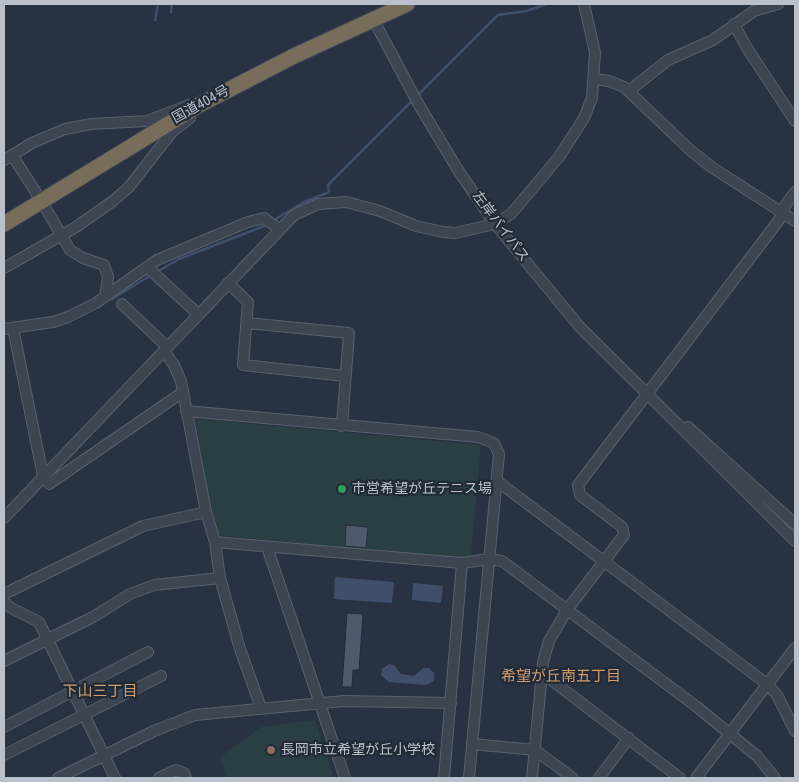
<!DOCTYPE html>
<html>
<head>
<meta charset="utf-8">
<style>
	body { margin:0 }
	#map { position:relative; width:799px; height:782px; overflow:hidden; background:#283242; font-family:"Roboto Condensed",sans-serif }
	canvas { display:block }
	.frame { position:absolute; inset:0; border:5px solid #bac0cc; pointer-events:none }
</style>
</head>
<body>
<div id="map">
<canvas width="799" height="782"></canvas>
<div class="frame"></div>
</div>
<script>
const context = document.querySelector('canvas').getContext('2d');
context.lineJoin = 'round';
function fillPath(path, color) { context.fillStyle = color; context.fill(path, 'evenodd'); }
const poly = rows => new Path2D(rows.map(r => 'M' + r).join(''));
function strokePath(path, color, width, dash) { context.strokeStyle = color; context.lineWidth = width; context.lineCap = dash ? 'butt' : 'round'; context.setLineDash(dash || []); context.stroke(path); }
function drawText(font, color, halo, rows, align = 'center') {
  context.font = font + ' "Roboto Condensed","Noto Sans JP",sans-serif'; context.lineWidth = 4.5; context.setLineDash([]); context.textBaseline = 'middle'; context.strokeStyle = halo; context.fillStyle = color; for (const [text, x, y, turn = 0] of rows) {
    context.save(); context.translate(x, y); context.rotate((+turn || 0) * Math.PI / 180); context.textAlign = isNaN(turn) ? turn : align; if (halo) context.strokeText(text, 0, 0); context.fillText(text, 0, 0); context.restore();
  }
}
const green = poly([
	[200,419,481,445,471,556,449,559,219,535,214,532,196,422],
	[315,720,334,778,226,778,220,757,261,727]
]);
const water = poly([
	[335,577,394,582,392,603,334,599],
	[413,583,443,586,441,603,412,600],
	[389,664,394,665,401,674,414,676,423,668,429,668,434,673,434,681,426,685,389,682,381,675,382,669]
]);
const stream = poly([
	[171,12,172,4],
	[155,20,158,4],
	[417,96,498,15,526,11,547,4],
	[274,220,302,203,329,192,328,185,413,100],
	[157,272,179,259,267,225],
	[112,299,153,274]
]);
const building = poly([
	[346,525,368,527,366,548,345,546,346,525],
	[347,613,363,614,359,670,353,670,352,687,342,687,347,613]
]);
const minor = poly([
	[373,19,419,105,458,170,495,224,579,326,795,541],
	[734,24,747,48,795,121],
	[594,79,609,81,624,87,690,150,710,166,795,221],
	[629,91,668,60,713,40,754,11,778,4],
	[12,155,37,194],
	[4,160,32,143,65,129,91,124,147,121,189,105],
	[45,207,70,250,83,258,104,265,108,277,105,297],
	[147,267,198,314],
	[4,268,76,227,113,201,129,187,172,132,190,118],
	[228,283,248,302,243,365,345,376],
	[122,304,167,347],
	[247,323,349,333,342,426],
	[13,328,43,476,49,484,183,392],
	[4,329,53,322,68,317,96,303,157,260,248,222,264,218,279,229],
	[164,351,174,365,181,381,206,512,215,542,220,578,240,649,261,708],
	[186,411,478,437,494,443,499,454,469,778],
	[688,427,795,524],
	[497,481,767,684,777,695,795,731],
	[4,518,294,215,318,204,346,202,380,211,416,226,443,232,455,233,495,224,511,214,559,157,584,118,592,98,595,52,584,4],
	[215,542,462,563,489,559,502,561,697,707,757,756,775,778],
	[267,547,345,778],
	[4,594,143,526,206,512],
	[4,602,11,608,39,622,115,778],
	[4,661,93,617,130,594,154,585,220,578],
	[542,673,680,778],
	[4,727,148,652],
	[472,744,535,750,573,778],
	[4,755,161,676],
	[58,778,154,731,195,715,344,701,451,703],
	[159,778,176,770,184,773,186,778],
	[444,778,462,563],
	[532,778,543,662,549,641,567,610,624,535,622,527,580,495,578,485,779,220,786,204,795,192],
	[599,778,629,738],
	[696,778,795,648]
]);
const highway = poly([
	[4,224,201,104,294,56,407,4]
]);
const markers = [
	[342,489,5,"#2e9e5b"],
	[271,750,5,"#8d6e63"]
];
const streetNames = [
	["国道404号",201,105,-29],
	["左岸バイパス",500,227,53]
];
const poiNames = [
	["市営希望が丘テニス場",352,489],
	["長岡市立希望が丘小学校",281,750]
];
const neighbourhoodNames = [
	["希望が丘南五丁目",561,677],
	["下山三丁目",100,692]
];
fillPath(green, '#2a3f43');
fillPath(water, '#3f4f6a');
strokePath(stream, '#3f4f6a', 2.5);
fillPath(building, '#4f596b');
strokePath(building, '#232c39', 1);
strokePath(minor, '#58606c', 12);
strokePath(highway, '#444d59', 17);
strokePath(minor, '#3d4552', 10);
strokePath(highway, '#776d5a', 15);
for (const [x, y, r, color] of markers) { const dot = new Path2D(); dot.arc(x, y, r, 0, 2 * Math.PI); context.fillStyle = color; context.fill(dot); strokePath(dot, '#212a37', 2); }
drawText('14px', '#bac0cc', '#212a37', streetNames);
drawText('14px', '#bac0cc', '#212a37', poiNames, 'left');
drawText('15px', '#d29d6f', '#212a37', neighbourhoodNames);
</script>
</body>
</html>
